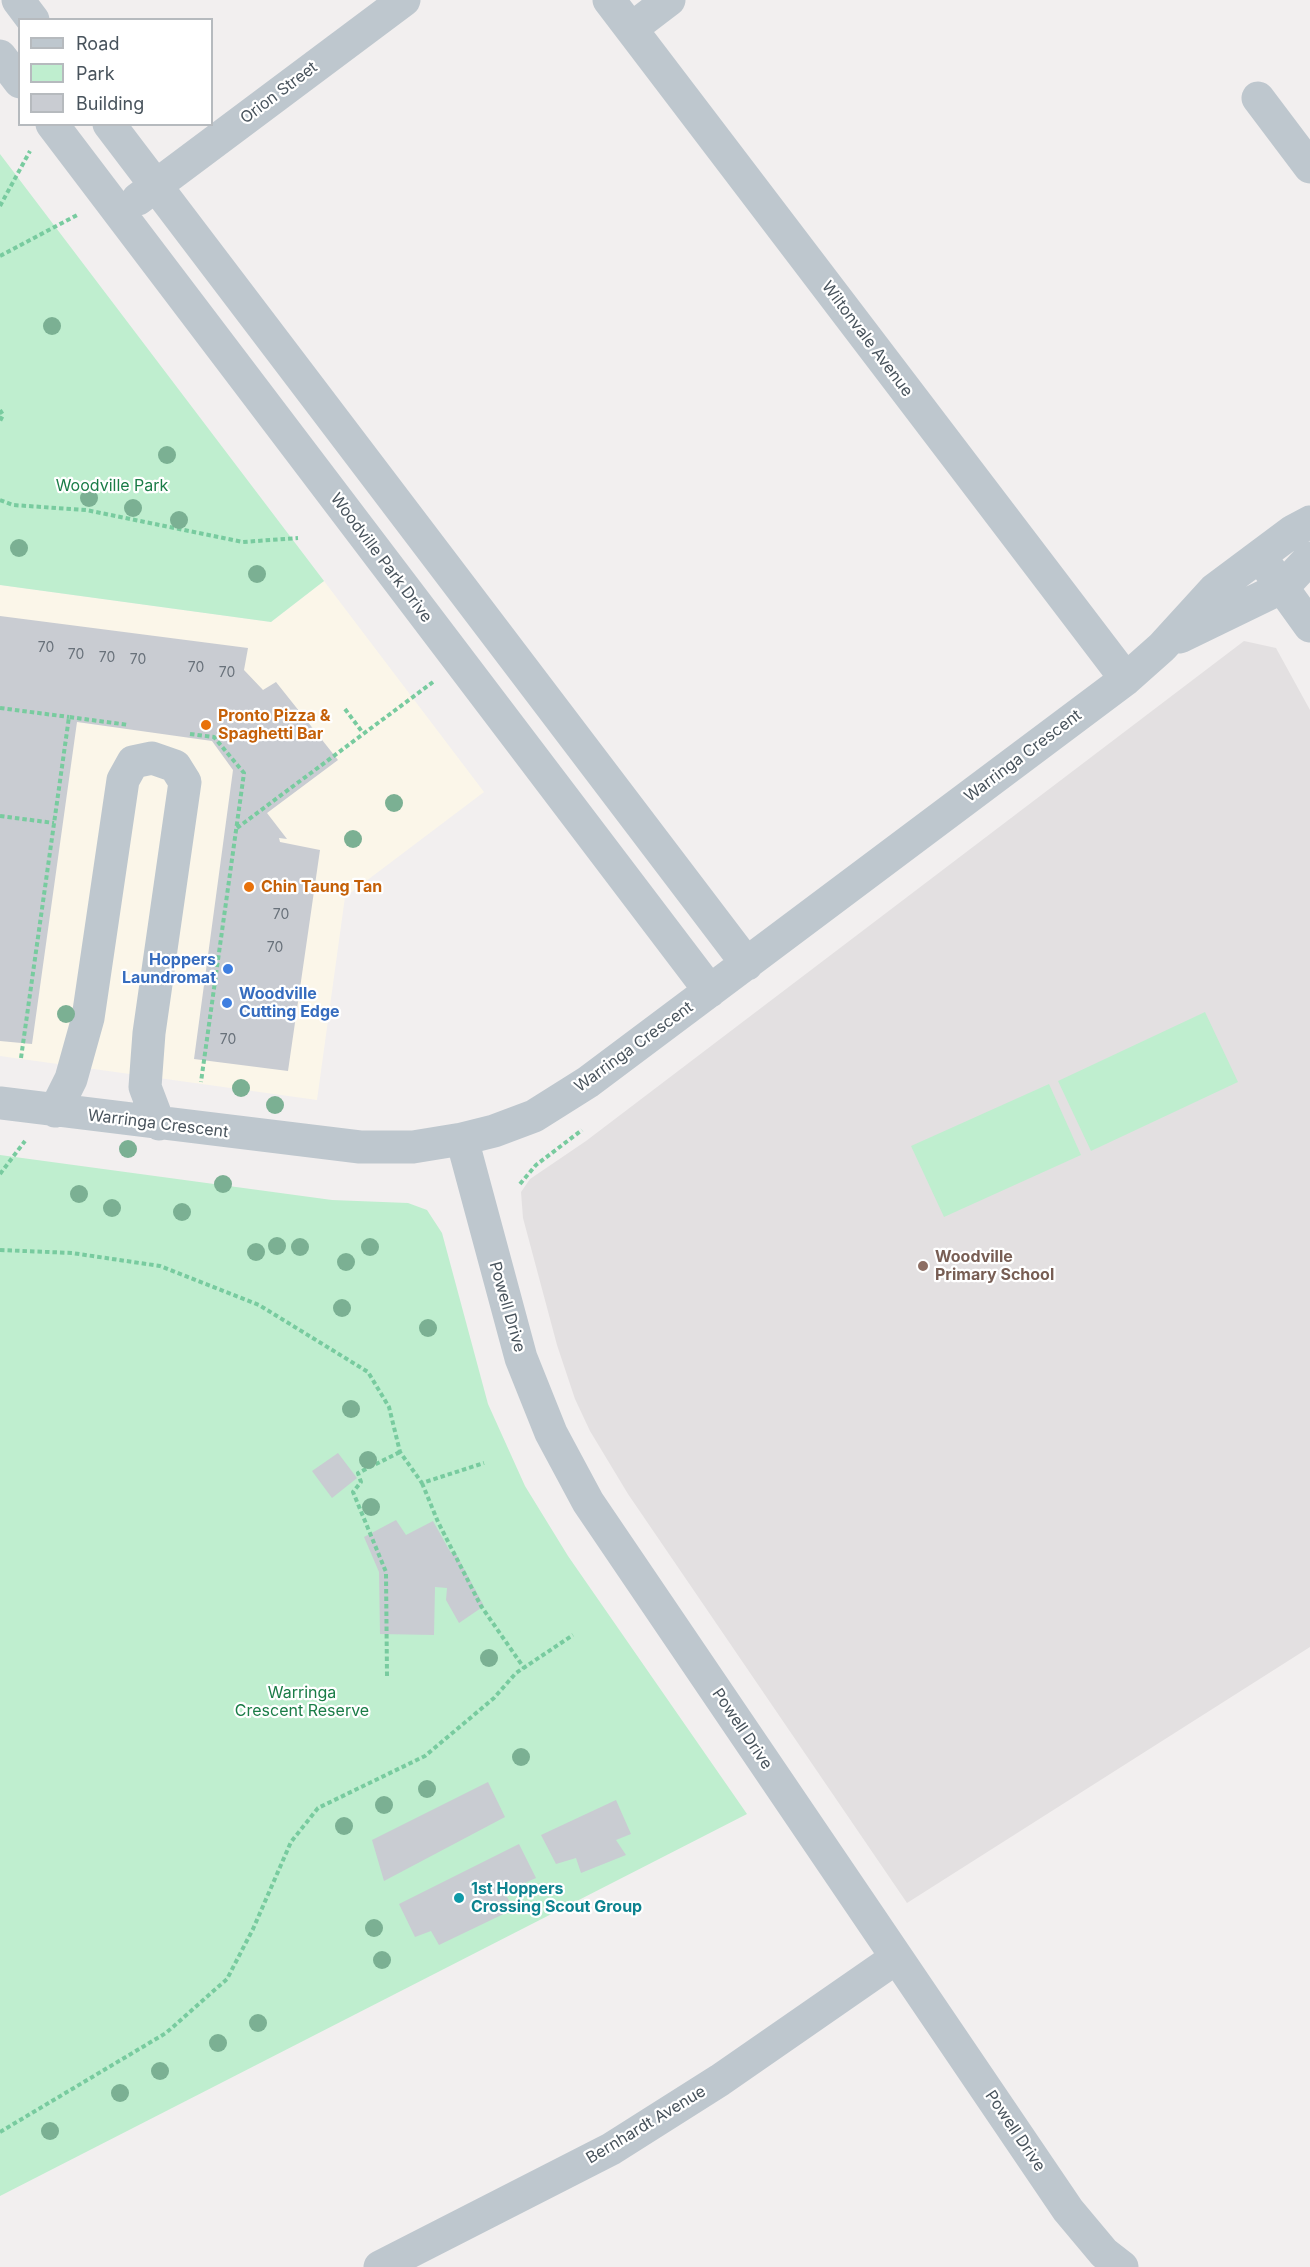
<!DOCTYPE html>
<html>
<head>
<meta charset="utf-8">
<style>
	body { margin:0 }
	#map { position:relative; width:1310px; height:2267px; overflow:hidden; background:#f2efef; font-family:Inter,sans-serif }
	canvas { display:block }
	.legend { position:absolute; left:18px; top:18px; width:195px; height:108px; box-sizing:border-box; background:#fff; border:2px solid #b6babe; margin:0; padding:8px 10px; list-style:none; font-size:18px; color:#48535c }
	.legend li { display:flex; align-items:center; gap:12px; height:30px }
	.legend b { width:30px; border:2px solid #b6babe }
</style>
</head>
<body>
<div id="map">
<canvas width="1310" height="2267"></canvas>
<ul class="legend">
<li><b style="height:8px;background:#bec7ce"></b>Road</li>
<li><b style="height:16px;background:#bfeecf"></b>Park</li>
<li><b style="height:16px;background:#c9ccd2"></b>Building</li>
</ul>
</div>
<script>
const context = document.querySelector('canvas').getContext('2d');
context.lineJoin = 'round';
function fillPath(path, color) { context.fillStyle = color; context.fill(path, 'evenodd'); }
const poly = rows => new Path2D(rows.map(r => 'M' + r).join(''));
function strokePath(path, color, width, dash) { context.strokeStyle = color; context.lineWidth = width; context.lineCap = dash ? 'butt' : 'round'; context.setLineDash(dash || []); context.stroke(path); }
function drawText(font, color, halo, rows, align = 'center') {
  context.font = font + ' Inter,sans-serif'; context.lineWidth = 4.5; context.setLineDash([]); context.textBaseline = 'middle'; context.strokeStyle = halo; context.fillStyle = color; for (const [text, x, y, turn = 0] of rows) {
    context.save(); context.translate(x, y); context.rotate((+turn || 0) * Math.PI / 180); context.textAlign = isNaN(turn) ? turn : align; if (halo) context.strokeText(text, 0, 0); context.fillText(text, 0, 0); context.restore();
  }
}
const commercial = poly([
	[324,581,484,792,345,897,317,1100,0,1056,0,585,271,622]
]);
const education = poly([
	[1244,641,1276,648,1310,710,1310,1647,907,1903,628,1494,590,1431,575,1399,557,1345,523,1218,521,1192,530,1179,586,1141]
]);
const green = poly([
	[0,154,324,581,271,622,0,585],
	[1205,1012,1238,1082,1091,1151,1058,1081],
	[1049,1084,1081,1155,944,1217,911,1146],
	[0,1155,332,1200,408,1203,427,1210,442,1233,488,1404,525,1486,568,1556,747,1814,0,2196]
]);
const building = poly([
	[0,616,248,648,244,670,263,690,276,682,338,760,267,813,287,839,279,838,280,842,320,850,288,1071,194,1059,233,770,212,741,77,722,32,1044,0,1041],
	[338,1453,357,1478,332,1498,312,1471],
	[396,1520,406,1535,433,1521,451,1553,455,1552,484,1606,459,1623,446,1600,447,1588,435,1587,434,1635,380,1634,379,1572,364,1537],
	[488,1782,505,1817,384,1881,372,1840],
	[616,1800,631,1834,616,1840,626,1855,581,1873,576,1858,556,1864,541,1835],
	[519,1844,536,1878,504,1892,514,1909,439,1945,431,1931,415,1937,399,1904]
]);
const path = poly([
	[0,206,30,151],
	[0,256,79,214],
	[0,410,3,415,0,421],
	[0,500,13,505,86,510,243,542,298,538],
	[0,708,69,717],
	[345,709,363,733],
	[190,734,214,737,244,773,201,1082],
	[0,816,54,823],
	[237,828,433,682],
	[21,1058,69,717,129,725],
	[0,1174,25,1141],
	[520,1184,536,1165,582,1130],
	[0,1250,72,1253,160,1266,259,1305,368,1372,389,1407,400,1452,422,1483,484,1463],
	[422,1483,438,1522,481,1606,524,1668],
	[387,1676,386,1572,353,1492,361,1482,358,1473,400,1452],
	[0,2132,166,2033,227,1979,253,1929,291,1842,318,1808,425,1756,494,1698,516,1673,573,1635]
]);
const minor = poly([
	[18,0,33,20],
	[609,0,1126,679],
	[631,29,669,0],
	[0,56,20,82],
	[1258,98,1310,167],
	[52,124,710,991],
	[109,124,747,964],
	[138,199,404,0],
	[1269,569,1310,626],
	[1180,637,1283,587,1310,558],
	[0,1103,360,1147,413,1147,462,1139,494,1131,534,1116,588,1082,1126,679,1162,647,1214,590,1293,531,1310,522],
	[55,1111,71,1079,88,1018,123,780,133,762,152,758,175,766,185,782,149,1033,145,1087,159,1124],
	[462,1139,521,1358,551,1433,588,1502,1068,2210,1104,2253,1122,2267],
	[380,2267,611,2149,720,2080,896,1958]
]);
const trees = [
	[52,326],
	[167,455],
	[89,498],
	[133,508],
	[179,520],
	[19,548],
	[257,574],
	[394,803],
	[353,839],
	[66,1014],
	[241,1088],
	[275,1105],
	[128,1149],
	[223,1184],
	[79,1194],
	[112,1208],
	[182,1212],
	[277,1246],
	[300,1247],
	[370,1247],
	[256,1252],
	[346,1262],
	[342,1308],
	[428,1328],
	[351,1409],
	[368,1460],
	[371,1507],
	[489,1658],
	[521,1757],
	[427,1789],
	[384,1805],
	[344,1826],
	[374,1928],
	[382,1960],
	[258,2023],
	[218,2043],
	[160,2071],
	[120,2093],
	[50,2131]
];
const markers = [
	[206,725,6,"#e8710a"],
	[249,887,6,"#e8710a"],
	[228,969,6,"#3f7fe0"],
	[227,1003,6,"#3f7fe0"],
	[923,1266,6,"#8d6e63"],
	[459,1898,6,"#0f9aa8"]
];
const numberNames = [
	["70",46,648],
	["70",76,655],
	["70",107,658],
	["70",138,660],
	["70",196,668],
	["70",227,673],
	["70",281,915],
	["70",275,948],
	["70",228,1040]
];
const streetNames = [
	["Orion Street",279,93,-37],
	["Wiltonvale Avenue",867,339,53],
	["Woodville Park Drive",381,558,53],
	["Warringa Crescent",1023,756,-37],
	["Warringa Crescent",634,1047,-36],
	["Warringa Crescent",158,1124,7],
	["Powell Drive",507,1307,74],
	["Powell Drive",742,1729,56],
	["Bernhardt Avenue",646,2125,-31],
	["Powell Drive",1015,2131,56]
];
const parkNames = [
	["Woodville Park",112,486],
	["Warringa",302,1693],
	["Crescent Reserve",302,1711]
];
const foodNames = [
	["Pronto Pizza &",218,716],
	["Spaghetti Bar",218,734],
	["Chin Taung Tan",261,887]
];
const shopNames = [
	["Hoppers",216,960],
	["Laundromat",216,978],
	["Woodville",239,994,"left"],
	["Cutting Edge",239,1012,"left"]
];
const educationNames = [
	["Woodville",935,1257],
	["Primary School",935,1275]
];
const cultureNames = [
	["1st Hoppers",471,1889],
	["Crossing Scout Group",471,1907]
];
fillPath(commercial, '#fbf6e9');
fillPath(education, '#e3e0e1');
fillPath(green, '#bfeecf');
fillPath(building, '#c9ccd2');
strokePath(path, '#78cb9f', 4, [4.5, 3]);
strokePath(minor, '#bec7ce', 33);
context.fillStyle = '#7bb093';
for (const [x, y] of trees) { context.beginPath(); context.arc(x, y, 9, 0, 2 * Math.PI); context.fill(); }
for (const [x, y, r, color] of markers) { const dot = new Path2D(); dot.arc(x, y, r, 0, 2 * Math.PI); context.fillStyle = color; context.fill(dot); strokePath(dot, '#fff', 2); }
drawText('14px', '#68717a', null, numberNames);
drawText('16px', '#48535c', '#fff', streetNames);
drawText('16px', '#1a7c47', '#fff', parkNames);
drawText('bold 16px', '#c56008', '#fff', foodNames, 'left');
drawText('bold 16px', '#366cbe', '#fff', shopNames, 'right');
drawText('bold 16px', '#785e54', '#fff', educationNames, 'left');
drawText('bold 16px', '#0d838f', '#fff', cultureNames, 'left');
</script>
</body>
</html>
